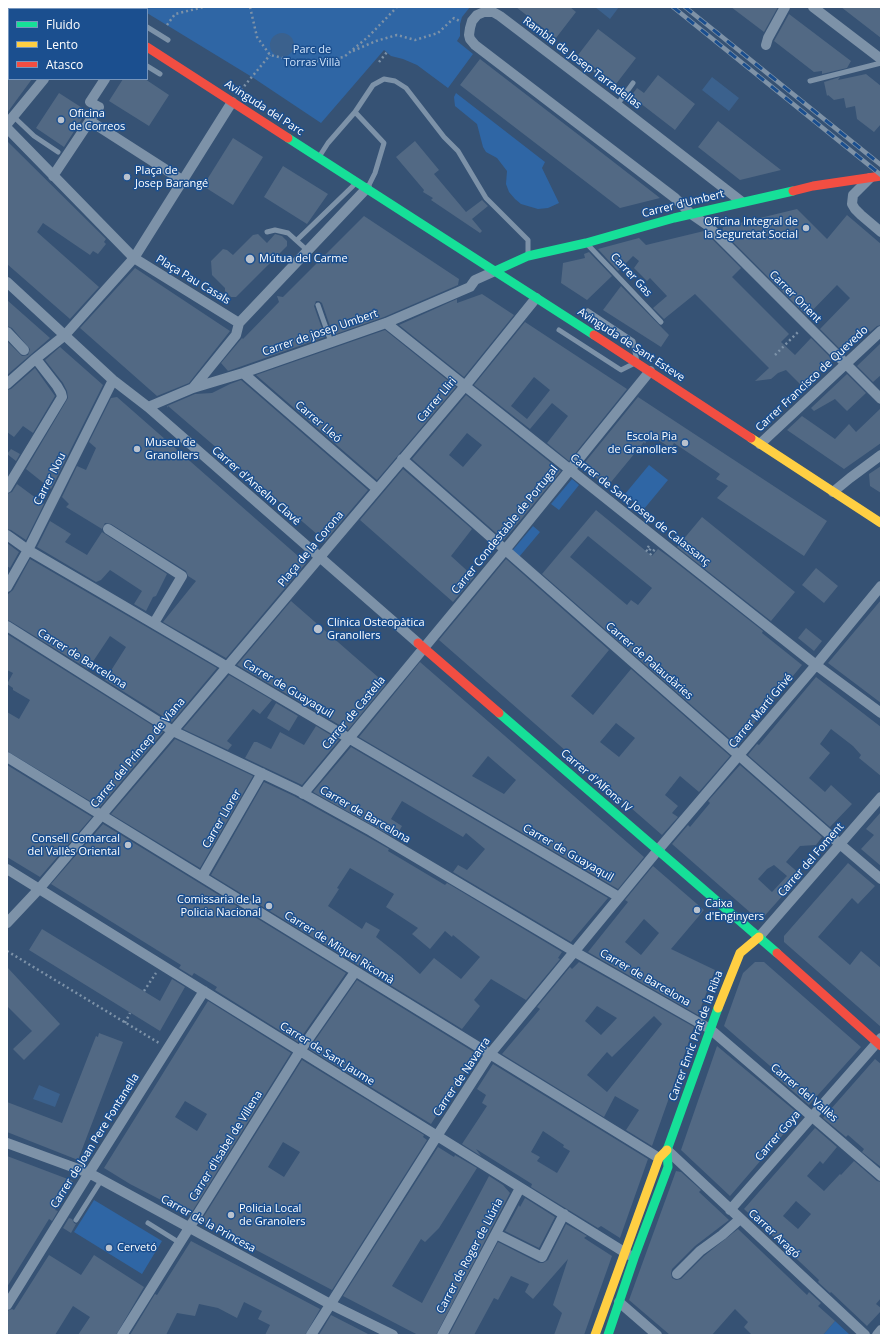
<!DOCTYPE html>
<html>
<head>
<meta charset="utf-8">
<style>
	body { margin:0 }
	#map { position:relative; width:888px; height:1342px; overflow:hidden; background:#365274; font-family:"Open Sans",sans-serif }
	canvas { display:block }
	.frame { position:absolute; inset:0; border:8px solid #fff; pointer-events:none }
	.legend { position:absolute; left:8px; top:8px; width:140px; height:72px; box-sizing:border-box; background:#1b4f8f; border:1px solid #7695bc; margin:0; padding:5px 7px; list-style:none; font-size:12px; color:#fff }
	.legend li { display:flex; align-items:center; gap:8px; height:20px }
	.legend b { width:20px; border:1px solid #7695bc }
</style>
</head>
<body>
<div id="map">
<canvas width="888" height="1342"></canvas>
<div class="frame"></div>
<ul class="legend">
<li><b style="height:5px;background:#16e098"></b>Fluido</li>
<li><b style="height:5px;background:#ffcf43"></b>Lento</li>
<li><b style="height:5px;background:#f24e42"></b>Atasco</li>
</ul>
</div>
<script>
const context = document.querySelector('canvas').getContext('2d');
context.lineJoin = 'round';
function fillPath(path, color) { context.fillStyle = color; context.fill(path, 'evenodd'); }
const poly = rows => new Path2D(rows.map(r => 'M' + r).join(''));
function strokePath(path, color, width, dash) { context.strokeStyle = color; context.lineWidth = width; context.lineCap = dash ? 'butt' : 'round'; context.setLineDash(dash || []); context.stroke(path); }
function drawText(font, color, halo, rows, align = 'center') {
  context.font = font + ' "Open Sans",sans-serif'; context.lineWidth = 3; context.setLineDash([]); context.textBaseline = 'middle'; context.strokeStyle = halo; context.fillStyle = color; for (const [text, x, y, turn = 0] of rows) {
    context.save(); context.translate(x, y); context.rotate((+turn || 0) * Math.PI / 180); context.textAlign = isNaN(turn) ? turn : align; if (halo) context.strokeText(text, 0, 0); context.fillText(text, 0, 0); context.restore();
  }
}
const green = poly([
	[144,7,470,7,462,17,460,24,460,36,457,41,473,54,448,88,417,65,403,59,391,56,384,50,321,123,252,77,147,13,147,9,145,9],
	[456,93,545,162,542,168,559,203,548,208,538,209,521,204,515,199,509,192,506,184,507,171,497,158,486,152,483,147,477,124,455,106,454,97],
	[649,465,668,480,644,509,625,494],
	[572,479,579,485,559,510,551,504],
	[533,526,540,532,519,557,512,551],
	[94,1200,162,1241,142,1274,74,1232],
	[835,1321,850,1335,823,1335]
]);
const water = poly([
	[595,7,619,7,610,19],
	'270 45a12 12 0 1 1 24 0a12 12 0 1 1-24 0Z',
	[712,77,739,98,729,111,702,90],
	[39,1085,60,1094,55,1107,33,1099]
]);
const building = poly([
	[516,7,570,7,576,12,556,38],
	[731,7,778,7,764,32],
	[841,7,881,7,881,38,872,31],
	[789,14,851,61,847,68,822,74,822,71,814,72,774,41],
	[598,29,636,58,616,84,578,55],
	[480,59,584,139,660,198,620,208,504,119,460,85],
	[866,74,881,86,881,124,874,132,857,119,855,106,846,108,844,98,834,100,828,95,827,96,824,82,840,77,838,80],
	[658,75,695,104,675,130,631,96,637,88,644,93],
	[7,79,32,79,7,113],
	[123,79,145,79,169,95,149,126,109,101],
	[59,93,87,111,64,147,36,128],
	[718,121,781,170,740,180,698,147],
	[233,138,263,157,233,205,203,186],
	[7,141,106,239,104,242,106,244,98,254,93,251,90,255,43,223,37,232,99,287,70,319,7,264],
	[415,141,439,170,434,174,466,212,482,200,488,206,472,219,482,231,480,233,431,200,433,198,423,192,424,190,396,157],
	[283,166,328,194,307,224,264,197],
	[797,209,827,239,847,215,881,244,881,325,877,326,870,332,865,326,843,352,820,329,850,298,837,285,807,316,722,231,723,227],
	[364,216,459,279,458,285,384,317,333,335,322,303,319,301,316,301,314,306,325,337,228,371,221,363,242,338,243,339,279,302,277,296,283,297],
	[704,231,741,268,732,277,789,334,781,342,795,355,811,338,832,359,803,387,786,370,778,373,771,379,755,381,769,368,695,294,664,319,653,308,667,296,650,278,647,281,634,268,639,261,633,256,618,271,598,249,639,238,646,245],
	[258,234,267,243,275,234,282,236,287,241,287,246,236,297,231,297,225,291,225,288,212,275,211,261,223,249,227,250,233,255,253,235],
	[589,252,612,276,587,300,561,283,563,263,585,258,584,254],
	[135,268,230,331,189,383,157,396,80,328],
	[621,286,669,335,661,347,603,310],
	[482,294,514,315,464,377,399,325,457,299,457,303],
	[7,300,50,338,7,375,7,341,22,356,28,355,30,349,12,328,7,326],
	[525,322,627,389,569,461,547,443,568,416,552,403,530,429,474,385],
	[534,377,550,390,527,419,511,406],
	[385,330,456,387,377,480,256,375],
	[881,343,881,375,873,382,857,366],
	[60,347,103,385,51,489,26,469,68,398,67,391,63,383,45,360],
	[35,368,55,396,33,433,23,426,14,437,7,432,7,390,11,389],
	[847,374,866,393,847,411,835,399,814,411,811,408],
	[241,380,368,490,325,541,168,406,167,408,167,406,195,394,212,393,230,384],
	[466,395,561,471,504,540,412,459],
	[467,433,482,445,463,467,449,455],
	[117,397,306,563,226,658,163,622,196,581,188,576,186,571,111,524,105,523,102,529,66,507,69,504,62,497,77,466,86,470,96,448,89,442,111,398],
	[638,397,827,521,804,556,717,498,728,486,716,479,720,474,674,443,671,448,650,435,645,444,644,442,607,487,582,466],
	[881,408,881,443,844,469,787,430,802,416,835,439,849,424,856,432],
	[11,449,20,454,16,461,7,454],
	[881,466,881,493,870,486,869,474],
	[403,469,472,529,451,556,474,577,453,602,360,520],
	[17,484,44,504,26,540,11,530,7,529,7,494,12,492],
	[596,510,652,556,658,549,669,557,763,631,762,633,802,665,745,734,747,735,738,746,542,574],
	[588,536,652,588,638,605,631,600,627,605,570,557],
	[702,517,795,592,771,621,677,547],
	[50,521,71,534,65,542,87,555,102,532,105,534,167,574,156,596,153,597,146,611,134,604,142,591,110,570,101,580,96,582,37,547],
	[7,543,19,552,10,568,7,566],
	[30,559,97,598,217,668,172,722,105,680,126,647,110,636,88,669,10,621,7,620,7,595,13,590],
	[506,559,609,650,571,696,593,715,631,669,730,756,699,792,680,776,665,795,678,806,672,813,678,817,662,835,439,640],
	[616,723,635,738,619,757,600,742],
	[816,568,838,586,824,603,802,585],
	[881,600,881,703,828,663],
	[291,601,386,684,348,730,237,665],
	[806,628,822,641,814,651,798,638],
	[7,634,163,732,100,807,7,751,7,712,19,719,30,700,13,690,13,688,7,684,13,673,7,670],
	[420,662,644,857,618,889,359,737],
	[488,756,516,780,504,794,472,776],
	[229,675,272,700,260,714,253,709,227,741,232,745,228,750,183,729],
	[816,677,881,727,881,776,859,758,861,755,853,746,831,729,820,744,830,753,809,778,825,792,831,785,852,804,830,827,748,755,757,744,759,745],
	[276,703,298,716,289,731,267,718],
	[316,726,339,740,302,785,245,758,254,742,257,742,271,749,280,732,304,745],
	[175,739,253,776,200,868,111,814],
	[351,747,608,898,571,942,453,872,458,865,467,870,485,849,466,833,463,837,402,801,391,819,402,826,395,838,313,792],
	[7,765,92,817,40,877,7,857],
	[740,765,822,837,816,845,800,846,786,862,801,875,760,921,672,844,688,825,690,827,710,803,708,801],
	[774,865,787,876,772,892,758,879,767,869],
	[264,782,294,796,368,837,389,849,388,851,445,885,447,883,562,952,558,958,560,959,526,1000,491,979,474,1000,480,1006,462,1029,211,875],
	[350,868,394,894,386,907,418,928,412,934,430,949,445,931,452,937,453,935,480,957,461,979,434,958,420,974,400,956,376,937,380,930,366,922,362,929,328,906,339,889,337,888],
	[881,812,881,866,861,849,874,835,866,829],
	[103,824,346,973,298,1042,215,990,217,987,194,973,192,976,179,968,181,965,51,884],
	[848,863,875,886,858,904,852,898,818,937,850,965,861,951,881,968,881,1027,784,942,784,936],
	[653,866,704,910,671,949,715,970,698,1015,588,952,628,902,625,900],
	[644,919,659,933,641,955,625,942],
	[42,929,160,1001,172,979,185,987,160,1031,29,950],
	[579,962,694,1027,652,1146,626,1130,639,1110,615,1096,604,1117,502,1054,540,1009,537,1007,570,967,572,969],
	[597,1006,617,1018,601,1035,585,1021],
	[654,1016,662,1024,607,1092,587,1075,607,1052,612,1057],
	[755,962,764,962,861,1047,809,1105,774,1075,777,1072,724,1026,743,973],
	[7,967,60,1024,24,1060,13,1049,32,1031,7,1006],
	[357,980,477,1054,431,1124,309,1049],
	[208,1001,291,1053,190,1215,130,1184,104,1168],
	[185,1101,207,1114,197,1131,175,1117],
	[99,1033,123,1042,78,1160,7,1132,7,1102,62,1123,96,1036,98,1037],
	[717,1046,800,1115,730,1196,681,1150],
	[875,1059,881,1064,881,1167,862,1152,864,1149,848,1135,846,1137,823,1118],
	[302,1060,424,1135,423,1137,427,1140,332,1290,201,1221],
	[283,1142,300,1152,284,1177,268,1167],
	[493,1064,648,1159,620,1238,601,1226,598,1228,531,1187,532,1184,476,1149,481,1156,462,1144,487,1106,482,1103,486,1095,477,1089],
	[543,1131,564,1145,563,1147,570,1151,557,1173,537,1161,540,1157,531,1152],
	[815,1128,837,1147,823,1164,820,1161,807,1176,824,1191,840,1174,841,1175,854,1161,877,1181,881,1182,881,1298,876,1304,881,1308,881,1311,867,1326,831,1292,830,1293,818,1282,819,1280,744,1209],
	[796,1201,811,1214,798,1229,783,1216],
	[438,1147,454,1157,455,1155,477,1168,439,1228,425,1242,421,1239,392,1286,422,1303,489,1176,503,1185,510,1193,436,1335,418,1335,343,1296],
	[7,1156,73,1181,55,1210,58,1211,52,1221,49,1219,7,1287],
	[676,1171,681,1172,701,1190,699,1192,729,1220,695,1246,672,1269,671,1273,672,1278,676,1280,681,1279,704,1256,738,1229,807,1295,809,1292,821,1303,818,1306,835,1321,823,1335,752,1335,744,1327,748,1322,735,1309,712,1335,670,1335,629,1300],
	[525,1198,555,1217,539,1248,505,1231,519,1205,520,1207],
	[69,1218,72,1219,74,1223,76,1224,71,1233,63,1228],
	[566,1224,587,1236,584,1238,612,1256,584,1335,554,1335,562,1313,553,1305,568,1259,533,1299,525,1292,529,1284,511,1276,498,1300,494,1298,474,1335,449,1335,498,1242,539,1263,543,1263,548,1260],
	[191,1241,320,1309,305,1335,265,1335,270,1325,258,1319,262,1311,244,1302,237,1318,218,1308,199,1304,195,1316,177,1313,166,1335,130,1335,155,1294,157,1295],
	[49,1255,81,1275,94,1255,144,1287,116,1335,78,1335,90,1317,73,1306,55,1335,7,1335,7,1311,12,1309,14,1310],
	[331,1315,333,1316,370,1335,319,1335]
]);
const path = poly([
	[250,7,257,37,270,55,305,63,344,57,369,36,397,7],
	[535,24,536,29],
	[167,25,175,14,204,7],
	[353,51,376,41,397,35,415,40,438,33,454,18,461,22],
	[379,62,387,52],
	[596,76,597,74,595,71,596,69],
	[241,90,270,55],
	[775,355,799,331],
	[649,546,646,550,648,552,651,548],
	[650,555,655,549],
	[7,951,159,1043],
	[144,991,156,973],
	[125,1023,130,1013]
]);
const lane = poly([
	[147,27,168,40],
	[147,66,160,74],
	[810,81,881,63],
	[617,105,633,83],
	[355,112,384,143,375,173,368,187],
	[14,117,34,136,58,152],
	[319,157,328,143,355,112,373,85,384,79,395,81,406,88,444,137,458,151,486,198,528,240,528,255],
	[267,232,275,230,288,233,308,251],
	[297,240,356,183],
	[588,245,661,322],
	[318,305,331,342],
	[559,330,621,370,637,362,633,341,588,311],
	[76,1220,102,1179],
	[148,1223,180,1243]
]);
const street = poly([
	[813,7,881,59],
	[112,9,114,7],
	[766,45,768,38,785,7],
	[90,121,182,180],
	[7,124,44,79],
	[7,128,134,258,239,323],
	[53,176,99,107,90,102,105,79],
	[870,178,853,195,852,204,855,209,861,215,881,232],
	[742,202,617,105,500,16,493,12,484,12,477,15,472,21,470,28,469,35,470,39,475,45,675,198,691,214,707,225,881,399],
	[7,282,113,380,148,407,418,643],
	[386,323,667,547,816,665,881,713],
	[7,332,24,350],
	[243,373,377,489],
	[7,384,34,360,65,335,134,258,232,102],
	[193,388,236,335,239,323,367,188],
	[148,407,193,388,243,373,386,323,470,287,475,280,495,271],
	[760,444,881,331],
	[402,459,834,839,881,879],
	[7,488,62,397,61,393,57,386,36,359],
	[833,492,850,478,881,455],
	[108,529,182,576,154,623],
	[7,535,28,550,100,592,619,897],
	[7,587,28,550,113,380],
	[7,626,173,731,297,790,371,831,575,952,710,1029,881,1176],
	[7,757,659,1158],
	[303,794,505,550,650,371],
	[7,869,629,1255],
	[202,877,262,773],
	[7,923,39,889,320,557,465,386,536,298],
	[759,937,881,797],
	[7,1143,89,1173,330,1304,393,1335],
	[667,1150,865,1335],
	[730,1210,881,1038],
	[496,1234,542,1257,564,1214],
	[677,1274,700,1251,722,1235,740,1219],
	[619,1302,657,1335],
	[7,1305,89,1173,204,991],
	[122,1335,300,1051,355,972],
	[311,1335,437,1136,490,1054,658,850,816,665,881,586],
	[442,1335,520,1188],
	[877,1335,881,1330]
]);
const fast = poly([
	[288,138,594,335],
	[495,271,528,256,586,243,674,218,793,191],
	[499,713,777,953],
	[608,1335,634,1258,668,1167,667,1150,718,1008]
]);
const slow = poly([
	[85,7,87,9],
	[751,438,881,523],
	[718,1008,740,953,759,937],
	[595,1335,659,1158,667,1150]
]);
const jam = poly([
	[147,47,288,138],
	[793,191,813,186,881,176],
	[594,335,751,438],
	[418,643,499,713],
	[777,953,881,1046]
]);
const rail = poly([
	[673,7,881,175],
	[685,7,881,165]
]);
const markers = [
	[61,120,4,"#b9c2ce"],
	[127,177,4,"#b9c2ce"],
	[806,228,4,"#b9c2ce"],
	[250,259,5,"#b9c2ce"],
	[685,443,4,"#b9c2ce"],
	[137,449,4,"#b9c2ce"],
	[318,629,5,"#b9c2ce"],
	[128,845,4,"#b9c2ce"],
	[269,906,4,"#b9c2ce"],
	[697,910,4,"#b9c2ce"],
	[231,1215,4,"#b9c2ce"],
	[109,1248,4,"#b9c2ce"]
];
const parkNames = [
	["Parc de",312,50],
	["Torras Villà",312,63]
];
const streetNames = [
	["Rambla de Josep Tarradellas",582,63,37],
	["Avinguda del Parc",264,108,33],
	["Carrer d'Umbert",683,204,-14],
	["Carrer Gas",631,275,47],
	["Plaça Pau Casals",193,280,31],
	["Carrer Orient",795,297,45],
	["Carrer de josep Umbert",320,333,-19],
	["Avinguda de Sant Esteve",631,345,33],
	["Carrer Francisco de Quevedo",812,379,-43],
	["Carrer Lliri",437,400,-50],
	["Carrer Lleó",318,422,41],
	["Carrer Nou",50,479,-63],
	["Carrer d'Anselm Clavé",256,486,41],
	["Carrer de Sant Josep de Calassanç",640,510,38],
	["Carrer Condestable de Portugal",505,530,-51],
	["Plaça de la Corona",311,549,-50],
	["Carrer de Barcelona",82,659,32],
	["Carrer de Palaudàries",649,661,41],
	["Carrer de Guayaquil",288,689,31],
	["Carrer Martí Grivé",761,711,-50],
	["Carrer de Castella",354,713,-50],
	["Carrer del Príncep de Viana",138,753,-50],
	["Carrer d'Alfons IV",596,781,41],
	["Carrer de Barcelona",365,815,30],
	["Carrer Llorer",222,819,-60],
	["Carrer de Guayaquil",568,853,30],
	["Carrer del Foment",811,860,-49],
	["Carrer de Miquel Ricomà",339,948,32],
	["Carrer de Barcelona",645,978,30],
	["Carrer Enric Prat de la Riba",696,1036,-70],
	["Carrer de Sant Jaume",327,1054,32],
	["Carrer de Navarra",462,1077,-56],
	["Carrer del Vallès",804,1093,40],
	["Carrer Goya",778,1136,-49],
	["Carrer de Joan Pere Fontanella",95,1141,-58],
	["Carrer d'Isabel de Villena",226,1146,-58],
	["Carrer de la Princesa",208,1224,29],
	["Carrer Aragó",774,1234,43],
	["Carrer de Roger de Llúria",470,1256,-62]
];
const poiNames = [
	["Oficina",69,114],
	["de Correos",69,127],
	["Plaça de",135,171],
	["Josep Barangé",135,184],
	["Oficina Integral de",798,222,"right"],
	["la Seguretat Social",798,235,"right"],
	["Mútua del Carme",259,259],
	["Escola Pia",677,437,"right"],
	["de Granollers",677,450,"right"],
	["Museu de",145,443],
	["Granollers",145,456],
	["Clínica Osteopàtica",327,623],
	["Granollers",327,636],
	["Consell Comarcal",120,839,"right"],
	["del Vallès Oriental",120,852,"right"],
	["Comissaria de la",261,900,"right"],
	["Policia Nacional",261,913,"right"],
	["Caixa",705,904],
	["d'Enginyers",705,917],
	["Policia Local",239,1209],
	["de Granolers",239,1222],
	["Cervetó",117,1248]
];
fillPath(green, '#2f66a5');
fillPath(water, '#3b618d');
fillPath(building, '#526984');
strokePath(path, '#7d92a8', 2.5, [2, 3]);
strokePath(lane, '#7d92a8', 5);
strokePath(street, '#7d92a8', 10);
strokePath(fast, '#16e098', 9);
strokePath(slow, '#ffcf43', 9);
strokePath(jam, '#f24e42', 9);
strokePath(rail, '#7e92a7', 4.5);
strokePath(rail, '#1b4f8f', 3, [9]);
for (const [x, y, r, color] of markers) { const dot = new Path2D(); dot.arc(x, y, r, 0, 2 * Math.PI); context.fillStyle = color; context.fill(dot); strokePath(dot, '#1b4f8f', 1.5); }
drawText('11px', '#cfe3fa', '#1b4f8f', parkNames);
drawText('11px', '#fff', '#1b4f8f', streetNames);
drawText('11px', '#fff', '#1b4f8f', poiNames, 'left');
</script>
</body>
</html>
